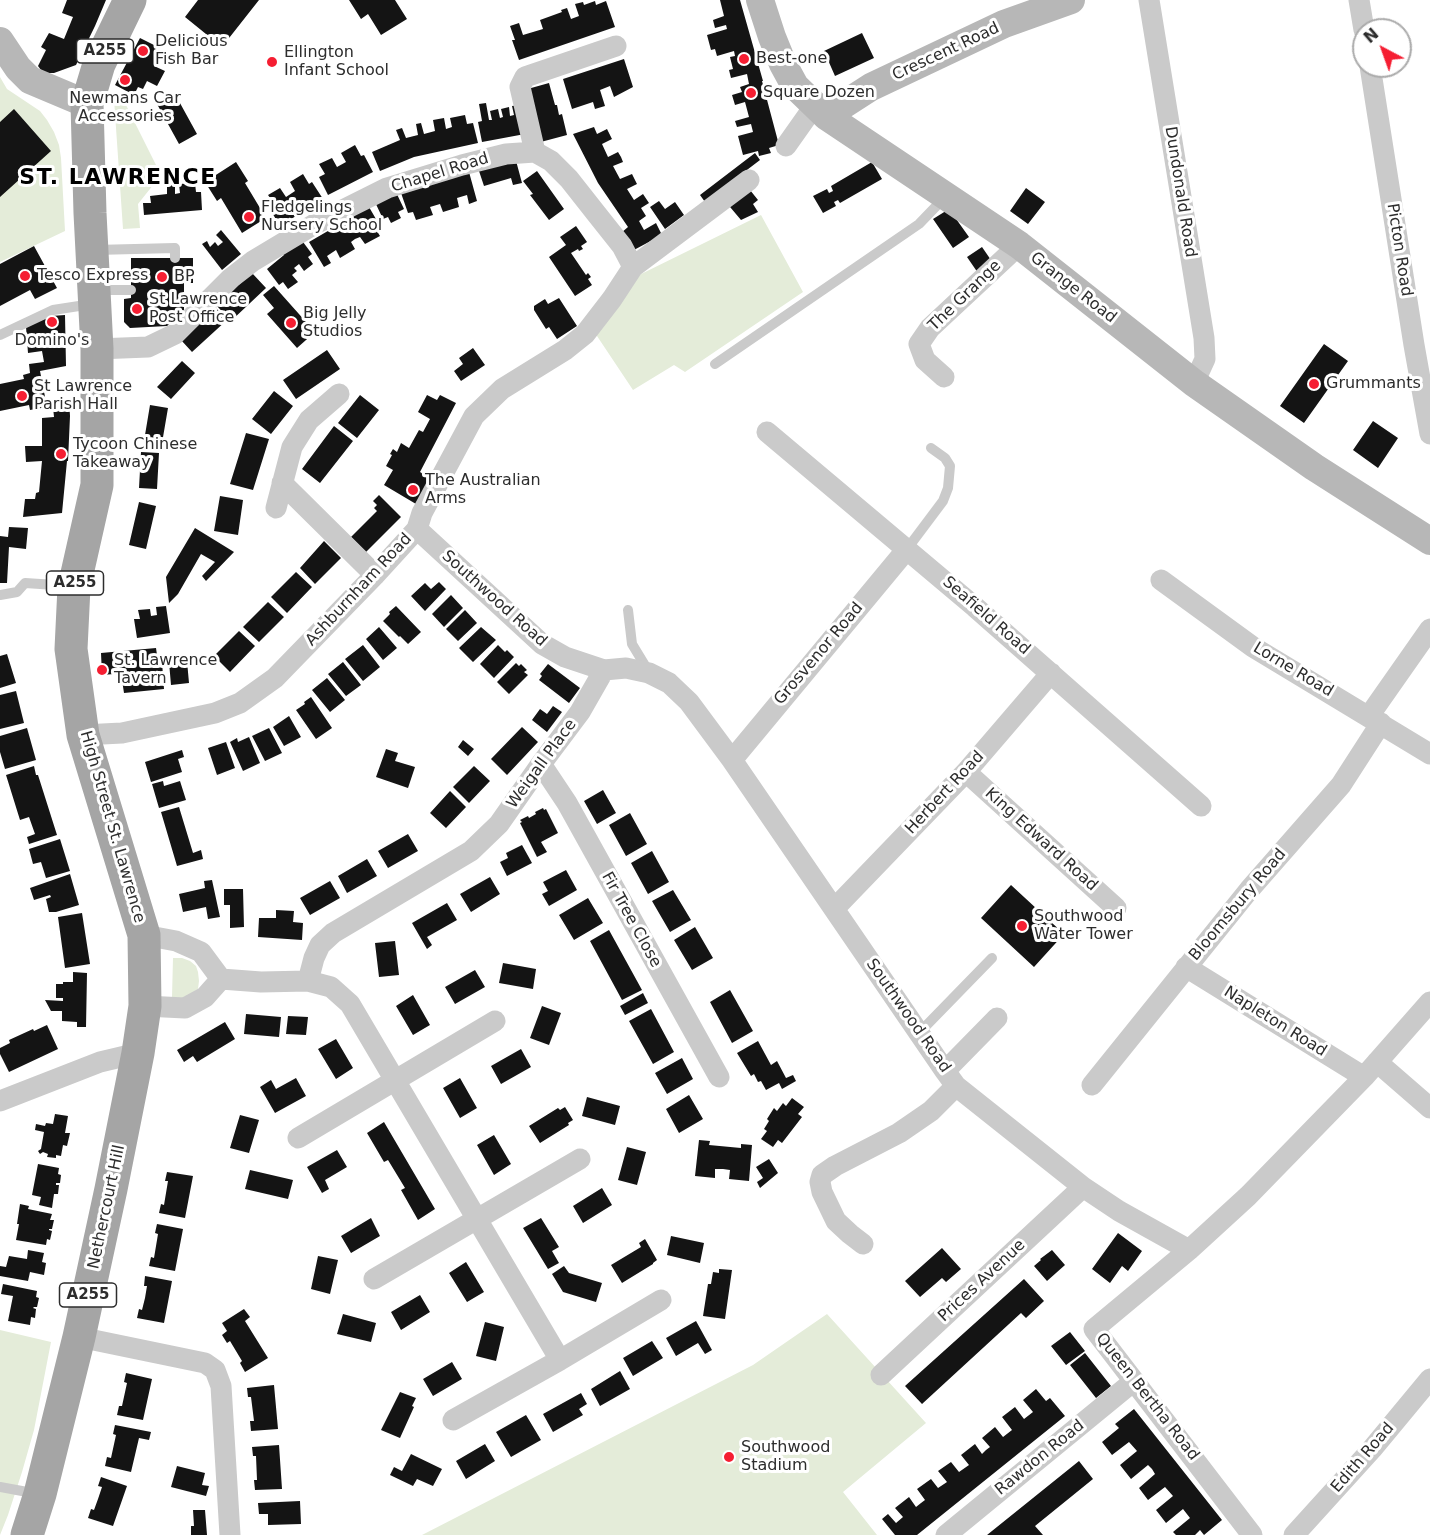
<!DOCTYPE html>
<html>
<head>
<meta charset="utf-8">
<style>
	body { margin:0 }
	#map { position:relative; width:1430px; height:1535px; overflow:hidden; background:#fff; font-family:"DejaVu Sans",sans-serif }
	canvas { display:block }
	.north { position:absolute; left:1352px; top:18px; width:60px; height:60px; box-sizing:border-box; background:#fff; border:2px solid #ababab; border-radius:50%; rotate:319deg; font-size:16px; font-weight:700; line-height:24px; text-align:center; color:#2d2d2d }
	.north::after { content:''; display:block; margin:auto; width:21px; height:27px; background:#f51e32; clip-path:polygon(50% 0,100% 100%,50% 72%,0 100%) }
</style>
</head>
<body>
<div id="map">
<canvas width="1430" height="1535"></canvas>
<div class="north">N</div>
</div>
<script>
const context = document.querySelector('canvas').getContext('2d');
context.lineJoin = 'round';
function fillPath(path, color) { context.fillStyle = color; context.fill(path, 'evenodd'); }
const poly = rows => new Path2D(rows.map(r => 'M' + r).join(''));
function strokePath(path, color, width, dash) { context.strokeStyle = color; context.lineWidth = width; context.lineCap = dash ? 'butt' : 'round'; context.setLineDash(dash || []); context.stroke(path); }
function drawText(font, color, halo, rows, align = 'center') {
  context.font = font + ' "DejaVu Sans",sans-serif'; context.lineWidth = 6; context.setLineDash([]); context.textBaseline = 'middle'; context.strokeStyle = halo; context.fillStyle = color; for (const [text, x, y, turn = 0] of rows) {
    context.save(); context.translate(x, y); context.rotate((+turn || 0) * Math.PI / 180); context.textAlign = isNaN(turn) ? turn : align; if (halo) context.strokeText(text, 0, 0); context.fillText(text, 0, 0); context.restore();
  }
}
const green = poly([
	[0,77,7,89,40,111,47,120,54,132,59,145,61,158,65,231,0,262],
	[120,97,124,101,161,175,138,204,140,228,123,229,114,99],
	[761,215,803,292,685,372,674,365,633,390,595,333,635,277],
	[173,958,182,958,190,961,196,966,198,972,199,981,198,989,182,999,172,997],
	[827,1314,926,1423,843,1492,877,1535,422,1535,753,1365],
	[0,1330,51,1342,34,1430,22,1472,8,1515,0,1535]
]);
const building = poly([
	[67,0,106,0,95,26,76,65,54,73,47,73,41,70,38,66,46,50,41,47,49,33,64,39,73,17,62,13],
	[198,0,259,0,222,47,185,17],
	[349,0,395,0,407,19,381,35,368,14,361,19],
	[720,0,740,0,763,81,762,81,779,145,769,148,771,153,759,156,758,151,743,155,738,136,753,132,751,124,737,127,735,121,749,117,745,102,735,105,732,95,742,92,740,87,749,84,747,74,731,78,729,70,733,69,730,57,735,56,734,51,717,56,715,49,711,50,707,35,727,29,726,25,715,28,713,20,724,16],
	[595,1,596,5,606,1,615,27,519,60,512,40,515,40,510,26,519,23,523,35,543,29,540,20,562,12,561,10,567,8,571,19,579,16,575,4,583,2,584,5],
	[862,33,874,58,835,76,824,51],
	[140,38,158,47,154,55,159,57,154,66,165,71,157,86,147,81,143,89,138,87,134,95,115,85],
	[624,59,633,87,614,97,610,86,600,90,605,106,595,109,593,102,572,109,563,79],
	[549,83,555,105,557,105,559,115,562,114,567,135,537,143,524,90],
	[175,94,197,134,179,144,157,104],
	[486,103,489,120,492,120,490,111,498,109,500,118,503,117,501,109,509,107,510,116,514,115,512,106,519,105,525,134,482,142,478,122,482,121,479,104],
	[14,109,51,151,0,197,0,122],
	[465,115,467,124,473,123,478,143,414,157,380,171,372,152,400,140,396,130,402,128,406,138,418,135,416,124,421,123,424,134,435,131,433,120,444,118,446,129,452,127,450,118],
	[594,127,597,134,607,129,612,139,602,144,608,157,618,152,621,157,623,162,613,166,620,179,632,174,637,184,627,189,634,200,643,194,649,203,641,208,646,216,639,221,644,230,656,223,662,235,632,251,621,233,628,227,598,183,573,134],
	[355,145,361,156,364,155,373,172,328,195,319,177,325,174,319,164,332,158,337,167,346,162,341,153],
	[755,153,760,160,705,202,700,195],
	[515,157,522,183,513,185,511,178,484,186,478,168],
	[236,162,248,181,245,183,266,218,242,233,221,198,217,201,205,182],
	[872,162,882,179,840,203,838,200,834,202,836,206,823,213,813,196,827,189,829,193,833,191,831,186],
	[537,171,564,209,549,220,530,195,533,194,523,181],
	[469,172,477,201,469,204,467,195,457,198,459,207,443,212,440,204,430,207,433,215,416,220,413,212,408,213,401,193],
	[303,174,309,184,312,182,323,199,280,226,269,208,275,205,268,195,280,188,286,197,295,191,290,182],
	[195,183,196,192,201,192,202,210,144,215,143,203,151,203,150,196,167,194,167,185,175,185,175,194,180,193,179,184],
	[746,185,758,200,753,204,758,212,741,220,725,201],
	[1026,188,1045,202,1028,224,1010,211],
	[395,190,404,209,398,212,401,218,391,223,388,217,383,219,374,200],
	[659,201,665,209,675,202,684,215,665,229,650,207],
	[369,207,380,226,375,228,380,236,365,244,360,237,355,239,351,242,355,249,340,258,336,250,327,256,331,263,324,267,309,242],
	[949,209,969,237,953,248,933,219],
	[576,226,587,242,581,246,583,249,579,251,578,249,571,253,586,275,588,273,591,277,588,279,592,285,575,296,549,257,566,245,560,237],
	[221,230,241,254,222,270,202,244,207,241,210,247,215,242,218,246,223,242,216,235],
	[300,238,312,254,308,257,313,264,304,271,299,264,294,268,297,271,292,275,298,282,288,289,283,282,279,285,267,269,284,255,281,252],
	[34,246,57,288,35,299,30,290,0,306,0,264],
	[982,247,993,263,978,273,967,257],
	[131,258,193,258,193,283,184,283,184,313,167,326,130,328,124,322,124,299,131,298],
	[252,273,266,288,231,321,216,305],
	[274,286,315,332,297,348,267,314,274,308,263,295],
	[559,298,577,326,557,339,549,327,546,329,534,310,534,306,545,299,548,304],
	[215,307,227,320,192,352,181,340],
	[65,315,66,366,40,371,47,407,30,410,29,405,0,411,0,384,24,379,23,375,30,373,29,364,44,362,42,351,28,353,26,327,51,316],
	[1324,344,1348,361,1304,423,1280,406],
	[473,348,485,365,461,381,454,371,463,364,459,358],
	[327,350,340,369,296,399,283,380],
	[182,361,195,373,171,399,157,387],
	[274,391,293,406,271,434,252,419],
	[360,395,379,410,357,438,338,423],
	[427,395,437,400,440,395,456,403,420,472,431,479,416,504,384,485,393,470,386,466,392,455,390,454,393,449,397,452,401,443,409,448,419,430,423,432,430,419,418,412],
	[59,400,69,400,70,416,68,461,67,461,62,513,23,517,25,499,35,499,36,493,39,492,42,461,26,462,25,446,42,446,42,418,54,417,53,407,60,407],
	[150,405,168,408,162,443,144,441],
	[1373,421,1398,438,1378,468,1353,450],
	[334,426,353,441,320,483,302,469],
	[246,433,269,439,253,490,230,484],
	[141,452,159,453,157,489,139,488],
	[379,495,401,517,366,552,351,537,377,511,374,508,377,505,373,501],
	[220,496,243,500,238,535,214,531],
	[139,502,156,506,146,549,129,545],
	[9,527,28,528,26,549,9,547,7,583,0,583,0,536,8,537],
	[195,528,234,552,206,581,202,576,215,562,201,554,178,594,169,603,166,577],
	[324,541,341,558,315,584,300,568],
	[296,572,312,587,287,613,271,597],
	[439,582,446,589,425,611,411,596,425,583,431,589],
	[451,595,463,608,444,627,432,614],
	[268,602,284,617,259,642,243,627],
	[166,606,170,633,137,638,134,619,140,619,138,610,150,609,151,616,157,615,156,607],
	[396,606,421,632,408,644,400,636,399,637,383,621,390,614,389,612],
	[465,610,477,623,458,641,446,629],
	[379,627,397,648,383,660,366,639],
	[481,627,496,640,473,662,459,648],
	[239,631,255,646,230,672,214,656],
	[363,645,380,667,363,681,345,659],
	[498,645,505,652,507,650,514,657,494,678,480,664],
	[156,648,158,662,162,662,164,689,124,693,122,680,114,674,102,675,101,653],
	[7,654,16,683,0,688,0,656],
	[187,661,189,683,171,685,169,662],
	[343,662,361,685,346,696,328,674],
	[516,663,519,666,521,664,527,670,524,672,528,675,509,694,497,682],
	[548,664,580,688,569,703,539,680,542,676,540,674],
	[327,678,345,700,330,712,312,690],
	[16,691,24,723,0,729,0,695],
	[311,697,332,728,316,739,296,710,305,704,304,702],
	[553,706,562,712,547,732,532,720,540,709,547,714],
	[289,716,301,737,284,746,273,727],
	[522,727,538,742,507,775,491,759],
	[27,728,36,760,5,769,0,752,0,736],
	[269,728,282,753,265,761,252,736],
	[249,737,260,763,243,771,230,742,237,738,238,742],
	[463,740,474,749,468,756,458,747],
	[226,742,235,768,217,775,208,748],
	[386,749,398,753,395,761,415,767,408,788,376,777],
	[182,750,184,757,178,759,182,772,151,782,145,762],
	[34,766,36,775,38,775,57,835,29,844,27,837,35,834,29,817,20,820,6,775],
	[474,766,490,781,469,803,453,787],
	[163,781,164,786,180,781,186,800,159,808,152,784],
	[603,790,616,813,597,824,584,801],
	[450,791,466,807,446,828,430,813],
	[179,807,193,853,201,850,203,859,177,866,161,812],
	[543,808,544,810,546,809,558,833,541,842,547,852,537,857,520,823,522,822,520,820,528,816,529,818,536,814,535,812],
	[630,813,647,844,626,856,609,825],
	[408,834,418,851,388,868,378,851],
	[60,839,70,871,46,878,41,862,33,864,29,849],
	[522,845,532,863,507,876,500,862,508,858,506,853],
	[652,851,669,882,648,894,631,863],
	[367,859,377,876,347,893,338,876],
	[566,870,577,890,549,906,542,894,548,891,543,882],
	[70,874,79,905,56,912,49,912,46,899,51,897,50,895,34,900,30,888],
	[490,877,500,894,471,912,460,894],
	[212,880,220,917,208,919,206,907,183,912,179,894,205,888,204,881],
	[330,881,340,898,310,915,300,898],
	[1011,885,1064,934,1034,967,981,918],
	[224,889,243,889,244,927,230,928,230,905,224,905],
	[673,890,691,920,670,932,652,901],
	[588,898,603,923,574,940,559,915],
	[447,903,457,920,427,937,432,945,427,949,412,923],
	[276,910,294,911,293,922,303,923,302,940,258,937,259,918,276,918],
	[82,913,90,964,65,968,58,917],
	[695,927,713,958,692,970,674,940],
	[609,930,642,990,622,1000,590,941],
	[395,941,399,975,379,977,375,943],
	[503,963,536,969,533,989,499,983],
	[475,970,485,987,455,1004,445,987],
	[73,972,87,973,86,1027,77,1027,77,1022,62,1021,62,1011,51,1011,45,1000,63,1001,63,998,56,998,56,984,63,984,63,982,73,982],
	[730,990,753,1031,732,1043,710,1002],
	[643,993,648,1003,625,1015,620,1006],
	[413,995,430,1025,413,1035,396,1006],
	[542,1006,561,1013,549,1045,530,1038],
	[651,1009,674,1052,653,1064,629,1021],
	[246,1014,281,1017,279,1037,244,1034],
	[288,1016,308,1017,306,1035,286,1034],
	[225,1022,235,1039,197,1062,193,1056,184,1062,177,1050],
	[47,1025,58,1049,9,1072,0,1054,0,1048,10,1043,9,1040,33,1029,34,1031],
	[336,1039,353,1068,336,1079,318,1049],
	[758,1041,771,1065,777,1061,786,1078,793,1075,796,1081,782,1089,779,1083,766,1090,761,1081,758,1082,754,1074,751,1076,737,1053],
	[521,1049,531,1067,501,1084,491,1066],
	[682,1058,693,1079,667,1094,655,1073],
	[296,1078,306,1096,275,1113,260,1087,271,1080,276,1089],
	[460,1078,477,1108,460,1118,443,1088],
	[689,1095,703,1119,679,1133,666,1109],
	[587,1097,620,1106,615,1125,582,1116],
	[792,1098,804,1107,798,1114,802,1117,782,1143,778,1140,773,1147,761,1139,767,1131,764,1129,769,1121,767,1119,774,1108,777,1111,783,1103,786,1106],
	[565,1107,573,1120,568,1123,569,1125,540,1143,529,1126,558,1108,560,1110],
	[55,1114,68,1116,65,1133,70,1133,67,1146,63,1145,61,1156,56,1155,56,1158,47,1157,48,1154,43,1152,40,1154,38,1151,41,1149,44,1132,35,1130,36,1124,45,1126,46,1123,53,1124],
	[240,1115,259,1120,249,1153,230,1148],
	[384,1122,435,1209,418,1220,401,1190,405,1188,388,1160,384,1162,367,1133],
	[494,1135,511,1164,494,1175,477,1145],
	[699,1140,710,1141,709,1145,741,1148,741,1144,752,1145,749,1181,729,1179,730,1170,723,1169,715,1169,715,1178,695,1176],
	[627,1147,646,1152,637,1185,618,1180],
	[337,1150,347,1167,325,1180,329,1189,322,1193,307,1167],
	[769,1159,778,1173,760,1188,757,1182,763,1178,756,1167],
	[38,1164,59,1168,58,1174,61,1175,60,1183,56,1183,56,1185,59,1185,58,1194,54,1194,52,1208,39,1205,41,1197,32,1195],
	[250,1170,293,1180,288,1199,245,1189],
	[167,1172,193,1176,185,1218,159,1213,161,1204,164,1205,168,1181,165,1181],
	[602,1188,612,1205,583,1223,573,1206],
	[20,1204,29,1206,28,1209,52,1214,50,1220,54,1220,52,1229,49,1229,49,1230,52,1231,50,1240,47,1239,46,1245,16,1240,19,1224,17,1224],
	[371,1218,380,1236,351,1253,341,1236],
	[541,1218,559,1247,552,1251,559,1263,548,1269,523,1228],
	[157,1224,183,1229,175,1271,149,1266,151,1257,154,1258,158,1234,155,1233],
	[1118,1233,1142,1251,1128,1271,1122,1266,1110,1283,1092,1269],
	[671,1236,704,1243,700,1263,667,1255],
	[645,1239,657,1260,653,1263,653,1264,622,1283,611,1265,641,1247,639,1243],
	[942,1248,961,1269,946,1282,942,1278,920,1297,905,1281],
	[28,1250,44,1253,42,1262,46,1263,44,1275,30,1272,28,1281,0,1276,0,1266,6,1267,9,1256,27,1259],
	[1052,1250,1065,1265,1047,1281,1034,1266,1041,1260,1040,1259],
	[318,1256,338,1260,330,1294,311,1289],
	[466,1262,484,1292,467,1302,449,1273],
	[564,1266,569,1273,602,1283,596,1302,563,1292,552,1274],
	[719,1269,732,1270,725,1319,703,1316,708,1284,711,1284,713,1272,719,1273],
	[145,1276,172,1281,164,1323,137,1318,139,1309,142,1310,145,1298,147,1286,144,1286],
	[1024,1279,1044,1301,1026,1318,1021,1313,922,1404,905,1386],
	[3,1284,37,1291,36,1297,39,1298,37,1307,34,1307,33,1308,36,1309,35,1318,31,1317,30,1325,8,1321,13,1296,1,1294],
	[420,1295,430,1312,401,1330,391,1312],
	[244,1309,250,1317,245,1321,268,1358,245,1372,240,1363,242,1361,230,1341,227,1343,222,1335,227,1331,222,1323],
	[343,1314,376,1323,371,1342,337,1334],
	[696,1321,712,1350,705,1354,698,1343,676,1356,666,1338],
	[485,1322,504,1327,496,1361,476,1356],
	[1070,1332,1085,1351,1066,1365,1051,1346],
	[652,1341,663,1358,633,1376,623,1358],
	[1085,1353,1111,1386,1096,1398,1070,1365],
	[452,1362,462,1379,433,1396,423,1379],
	[620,1371,630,1389,600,1406,591,1389],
	[126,1373,152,1379,143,1420,117,1415,119,1406,122,1406,127,1383,124,1382],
	[274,1385,278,1429,251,1431,250,1421,254,1421,251,1397,248,1397,247,1388],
	[1036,1389,1046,1401,1050,1398,1065,1416,917,1535,895,1535,882,1519,888,1514,896,1523,903,1517,895,1508,909,1497,916,1507,921,1503,925,1500,917,1489,931,1479,938,1488,947,1482,938,1471,951,1462,959,1472,969,1465,961,1455,975,1444,982,1454,986,1450,990,1447,982,1438,995,1427,1003,1437,1012,1430,1002,1417,1015,1407,1024,1419,1033,1412,1023,1400],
	[400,1392,416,1398,412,1406,414,1407,400,1438,381,1430],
	[581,1393,587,1404,579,1409,583,1415,553,1432,543,1414],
	[1134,1409,1222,1520,1204,1535,1200,1530,1195,1535,1176,1535,1173,1532,1190,1518,1183,1509,1166,1523,1156,1510,1173,1496,1165,1487,1148,1500,1139,1488,1155,1474,1152,1469,1148,1465,1131,1479,1120,1465,1137,1451,1129,1442,1112,1455,1102,1442,1119,1428,1115,1424],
	[526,1415,541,1440,511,1457,496,1432],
	[115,1425,151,1432,149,1440,139,1438,131,1472,105,1466,107,1457,111,1458,116,1435,113,1434],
	[485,1444,495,1461,466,1479,456,1461],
	[279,1445,282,1489,255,1490,254,1480,257,1480,256,1456,253,1456,252,1447],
	[411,1454,442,1469,433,1486,417,1479,413,1486,390,1475,394,1467,402,1471],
	[1079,1461,1093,1479,1035,1526,1043,1535,987,1535],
	[177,1466,205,1473,202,1485,209,1486,206,1496,171,1487],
	[101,1477,127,1486,113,1526,88,1518,91,1509,94,1510,98,1499,102,1487,98,1486],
	[300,1501,301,1524,268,1525,268,1514,259,1514,258,1503],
	[193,1510,205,1510,207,1535,191,1535,191,1526,194,1526]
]);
const lane = poly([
	[95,250,175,248,175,258],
	[98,290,131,290],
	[0,335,53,310,92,304],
	[715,364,919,224,945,197],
	[907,549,943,501,948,488,950,466,945,458,931,448],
	[0,595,17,592,25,583,71,586],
	[628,610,632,644,649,672],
	[919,1033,992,958],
	[0,1487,38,1494]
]);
const street = poly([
	[1149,0,1204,338,1205,359,1194,383],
	[1359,0,1364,30],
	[1370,66,1414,345,1430,434],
	[786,146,815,105],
	[535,152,520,87,525,77,616,46],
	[97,349,148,347,175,334,231,278,253,261,313,225,387,188,462,165,506,154,535,152,551,161,569,179,595,212,622,246,633,267],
	[944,377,925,360,919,344,930,328,1019,245],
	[767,432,975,607,1201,806],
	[282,483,375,575],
	[276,508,292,447,309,420,339,394],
	[417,529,542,644,565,657,604,670,626,668,649,673,669,683,689,702,732,760,945,1071,956,1086,1083,1187,1119,1211,1189,1250],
	[1161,580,1253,647,1430,754],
	[1369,716,1430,629],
	[83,735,122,733,215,713,240,703,275,678,375,575,417,529,422,513,474,416,502,389,565,350,585,334,612,299,633,267,749,180],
	[732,760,907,549],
	[541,764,567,803,719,1077],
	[966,772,1116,908],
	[834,909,966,772,1051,673],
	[144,935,176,941,201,952,221,979],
	[1186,967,1364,1077],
	[221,979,261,982,308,981,331,987,350,1004,560,1360],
	[308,981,314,958,320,945,333,933,471,851,499,824,541,764,580,712,604,670],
	[145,1006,185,1008,205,997,221,979],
	[1377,1062,1430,1108],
	[945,1071,997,1018],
	[1092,1085,1249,890,1341,785,1381,723],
	[0,1101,100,1062,138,1053],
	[298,1138,495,1021],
	[863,1244,850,1234,836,1221,822,1192,820,1182,822,1175,835,1166,899,1133,931,1111,956,1086],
	[374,1279,580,1159],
	[79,1337,205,1363,215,1370,221,1386,230,1535],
	[881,1375,1083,1187],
	[453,1420,560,1360,661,1300],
	[946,1535,1134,1381],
	[1252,1535,1094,1329,1189,1250,1248,1196,1364,1077,1430,1002],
	[1294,1535,1372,1449,1430,1379]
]);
const secondary = poly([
	[760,0,772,37,783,64,795,86,826,116,1019,245,1194,383,1314,467,1430,541],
	[0,41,18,68,30,80,87,104],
	[826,116,871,87,1004,24,1071,0]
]);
const primary = poly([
	[27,1535,40,1494,79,1337,111,1189,138,1053,145,1006,144,935,83,735,71,649,74,587,97,485,97,349,90,213,87,104,99,64,130,0]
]);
const markers = [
	[143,51,6,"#f51e32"],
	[744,59,6,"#f51e32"],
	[272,62,6,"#f51e32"],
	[125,80,6,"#f51e32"],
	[751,93,6,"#f51e32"],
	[249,217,6,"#f51e32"],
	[25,276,6,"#f51e32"],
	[162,277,6,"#f51e32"],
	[137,309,6,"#f51e32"],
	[52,322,6,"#f51e32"],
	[291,323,6,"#f51e32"],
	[1314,384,6,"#f51e32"],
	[22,396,6,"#f51e32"],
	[61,454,6,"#f51e32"],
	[413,490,6,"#f51e32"],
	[102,670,6,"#f51e32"],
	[1022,926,6,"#f51e32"],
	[729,1457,6,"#f51e32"]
];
const shields = [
	[105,51,57],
	[75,583,57],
	[88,1295,57]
];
const shieldNames = [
	["A255",105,51],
	["A255",75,583],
	["A255",88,1295]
];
const poiNames = [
	["Delicious",155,42],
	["Fish Bar",155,60],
	["Ellington",284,53],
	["Infant School",284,71],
	["Best-one",756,59],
	["Square Dozen",763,93],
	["Newmans Car",125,99,"center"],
	["Accessories",125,117,"center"],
	["Fledgelings",261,208],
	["Nursery School",261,226],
	["Tesco Express",37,276],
	["BP",174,277],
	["St Lawrence",149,300],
	["Post Office",149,318],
	["Big Jelly",303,314],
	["Studios",303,332],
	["Domino's",52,341,"center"],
	["Grummants",1326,384],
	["St Lawrence",34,387],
	["Parish Hall",34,405],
	["Tycoon Chinese",73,445],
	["Takeaway",73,463],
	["The Australian",425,481],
	["Arms",425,499],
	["St. Lawrence",114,661],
	["Tavern",114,679],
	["Southwood",1034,917],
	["Water Tower",1034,935],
	["Southwood",741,1448],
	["Stadium",741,1466]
];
const streetNames = [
	["Crescent Road",946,52,-25],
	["Chapel Road",440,173,-17],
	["Dundonald Road",1180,192,81],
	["Picton Road",1399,250,81],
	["Grange Road",1073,288,38],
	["The Grange",965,296,-44],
	["Ashburnham Road",359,590,-47],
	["Southwood Road",494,599,42],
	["Seafield Road",986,616,41],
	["Grosvenor Road",819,654,-50],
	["Lorne Road",1293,670,31],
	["Weigall Place",542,764,-54],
	["Herbert Road",945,793,-47],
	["High Street St. Lawrence",112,827,74],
	["King Edward Road",1041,840,42],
	["Bloomsbury Road",1238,905,-50],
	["Fir Tree Close",631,920,61],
	["Southwood Road",908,1016,55],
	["Napleton Road",1275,1022,32],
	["Nethercourt Hill",107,1207,-78],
	["Prices Avenue",982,1281,-43],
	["Queen Bertha Road",1147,1397,52],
	["Rawdon Road",1040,1458,-39],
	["Edith Road",1363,1458,-49]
];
const districtNames = [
	["ST. LAWRENCE",118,178]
];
fillPath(green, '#e4ecd9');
fillPath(building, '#141414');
strokePath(lane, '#cacaca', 10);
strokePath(street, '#cacaca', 21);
strokePath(secondary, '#b7b7b7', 28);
strokePath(primary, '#a5a5a5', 33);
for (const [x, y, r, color] of markers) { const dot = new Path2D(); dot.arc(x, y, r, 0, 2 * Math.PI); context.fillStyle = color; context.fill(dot); strokePath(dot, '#fff', 2); }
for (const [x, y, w] of shields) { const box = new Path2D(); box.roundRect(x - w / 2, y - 12, w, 24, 4.5); context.fillStyle = '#fff'; context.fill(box); strokePath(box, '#2d2d2d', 1.5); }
drawText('bold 15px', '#2d2d2d', null, shieldNames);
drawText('16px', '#2d2d2d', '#fff', poiNames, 'left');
drawText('16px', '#2d2d2d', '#fff', streetNames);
context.letterSpacing = '1.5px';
drawText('bold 22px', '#000', '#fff', districtNames);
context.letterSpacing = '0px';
</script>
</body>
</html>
